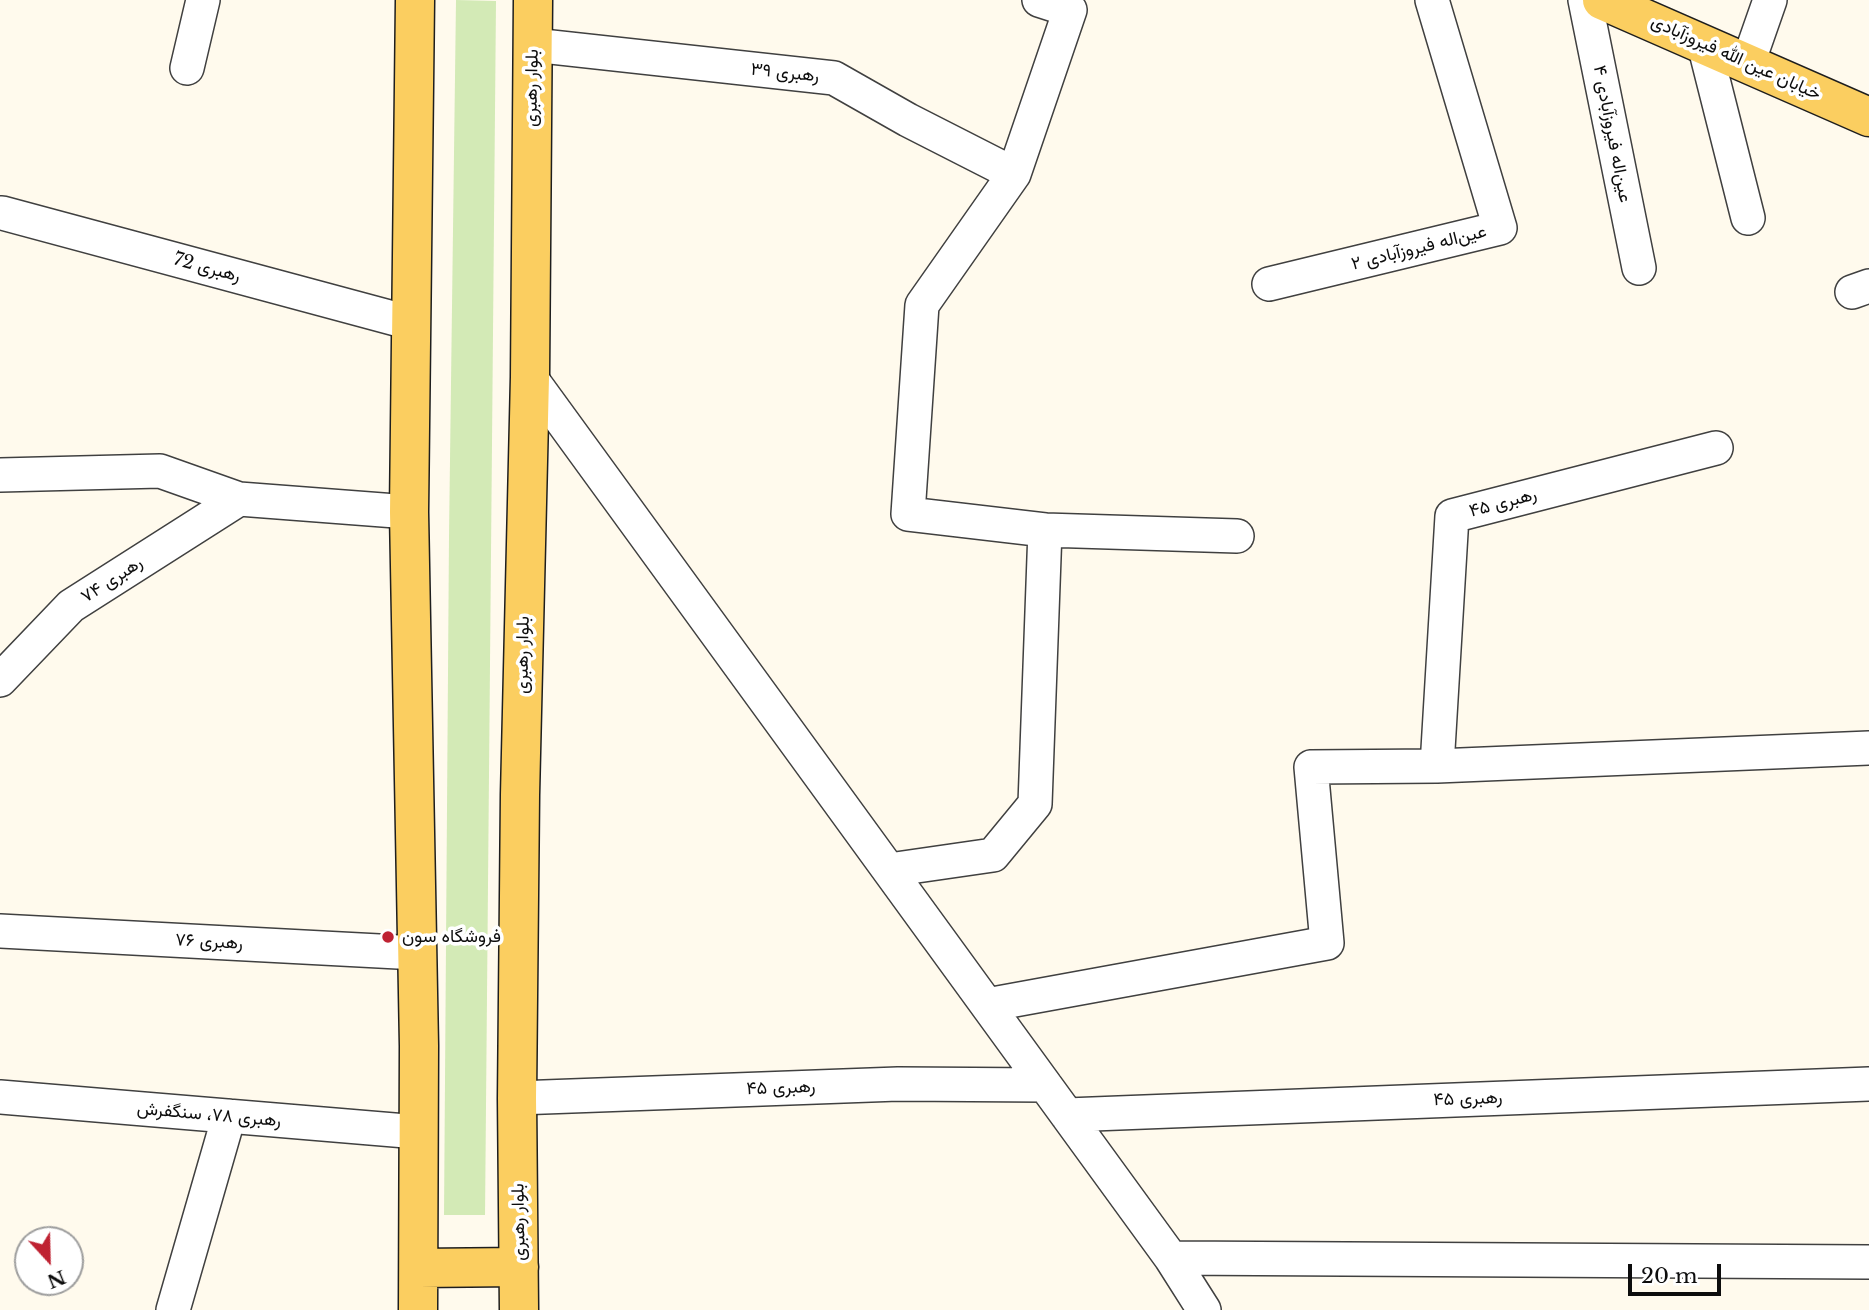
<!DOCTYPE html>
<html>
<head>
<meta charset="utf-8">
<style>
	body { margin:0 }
	#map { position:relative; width:1869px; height:1310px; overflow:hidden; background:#fffaed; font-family:"Libre Baskerville",serif }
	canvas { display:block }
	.north { position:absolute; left:14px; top:1226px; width:70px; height:70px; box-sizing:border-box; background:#fff; border:2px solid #9e9e9e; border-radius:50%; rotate:158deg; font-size:19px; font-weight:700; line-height:28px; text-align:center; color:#0d0d0d }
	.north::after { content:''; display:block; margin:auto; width:24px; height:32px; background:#bf2232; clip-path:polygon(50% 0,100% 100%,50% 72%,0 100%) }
	.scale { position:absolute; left:1628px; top:1264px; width:93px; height:32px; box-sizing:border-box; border:4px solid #0d0d0d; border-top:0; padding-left:9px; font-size:21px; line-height:24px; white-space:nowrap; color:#0d0d0d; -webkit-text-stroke:5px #fff; paint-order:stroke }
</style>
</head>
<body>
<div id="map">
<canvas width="1869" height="1310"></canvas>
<div class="north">N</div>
<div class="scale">20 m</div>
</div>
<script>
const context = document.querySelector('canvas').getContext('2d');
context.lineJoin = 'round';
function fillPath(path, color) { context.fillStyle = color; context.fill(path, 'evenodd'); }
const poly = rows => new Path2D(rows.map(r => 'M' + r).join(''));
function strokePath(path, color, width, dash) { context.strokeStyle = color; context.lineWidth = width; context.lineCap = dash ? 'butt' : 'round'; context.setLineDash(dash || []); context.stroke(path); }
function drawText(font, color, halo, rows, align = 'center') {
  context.font = font + ' "Libre Baskerville",Vazirmatn,serif'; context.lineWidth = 7; context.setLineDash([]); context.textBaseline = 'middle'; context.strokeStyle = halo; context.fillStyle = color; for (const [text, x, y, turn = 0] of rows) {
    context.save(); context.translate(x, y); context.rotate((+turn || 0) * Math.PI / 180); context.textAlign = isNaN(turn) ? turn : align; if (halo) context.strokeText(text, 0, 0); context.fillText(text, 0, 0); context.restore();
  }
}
const green = poly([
	[456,0,496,1,485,1215,444,1215,449,536]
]);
const minor = poly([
	[1585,0,1639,268],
	[1704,44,1748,218],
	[533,45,834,78,908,120,1014,174],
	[1748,63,1770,0],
	[187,68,203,0],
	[2,213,411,323],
	[1269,284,1500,228,1432,0],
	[1852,292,1869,286],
	[530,377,1171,1258,1204,1310],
	[0,475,160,471,239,499,409,512],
	[1045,530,1237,536],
	[0,680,71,606,239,499],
	[1437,766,1452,516,1716,448],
	[889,870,993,855,1035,804,1045,530,908,514,922,305,1014,174,1070,10,1039,0],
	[0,931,417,953],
	[987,1005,1327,943,1311,767,1437,766,1869,748],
	[0,1097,418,1132],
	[517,1098,898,1084,1045,1085],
	[1067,1115,1869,1084],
	[1171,1258,1869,1262],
	[173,1310,229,1116]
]);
const major = poly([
	[415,0,409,512,419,1046,418,1310],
	[1602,0,1869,117],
	[419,1268,519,1267],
	[519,1310,517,1098,520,795,530,377,533,0]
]);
const markers = [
	[388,937,7,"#bf2232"]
];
const streetNames = [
	["خیابان عین الله فیروزآبادی",1736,58,24],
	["رهبری ۳۹",785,73,6],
	["بلوار رهبری",532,88,-89],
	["عین‌اله فیروزآبادی ۴",1612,134,79],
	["عین‌اله فیروزآبادی ۲",1419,248,-14],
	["رهبری 72",207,268,15],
	["رهبری ۴۵",1503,503,-15],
	["رهبری ۷۴",112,580,-33],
	["بلوار رهبری",523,655,-89],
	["رهبری ۷۶",209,942,3],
	["رهبری ۴۵",781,1088,-2],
	["رهبری ۴۵",1468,1099,-2],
	["رهبری ۷۸، سنگفرش",209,1115,5],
	["بلوار رهبری",519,1222,-91]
];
const poiNames = [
	["فروشگاه سون",402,937]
];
fillPath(green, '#d3eab6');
strokePath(minor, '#404040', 36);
strokePath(major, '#1e1e1e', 41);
strokePath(minor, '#fff', 33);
strokePath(major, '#fbce60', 38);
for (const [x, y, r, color] of markers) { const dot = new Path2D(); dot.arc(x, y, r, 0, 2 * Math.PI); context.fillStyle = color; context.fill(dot); strokePath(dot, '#fff', 2.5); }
drawText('18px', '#0d0d0d', '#fff', streetNames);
drawText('18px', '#0d0d0d', '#fff', poiNames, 'left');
</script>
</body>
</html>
